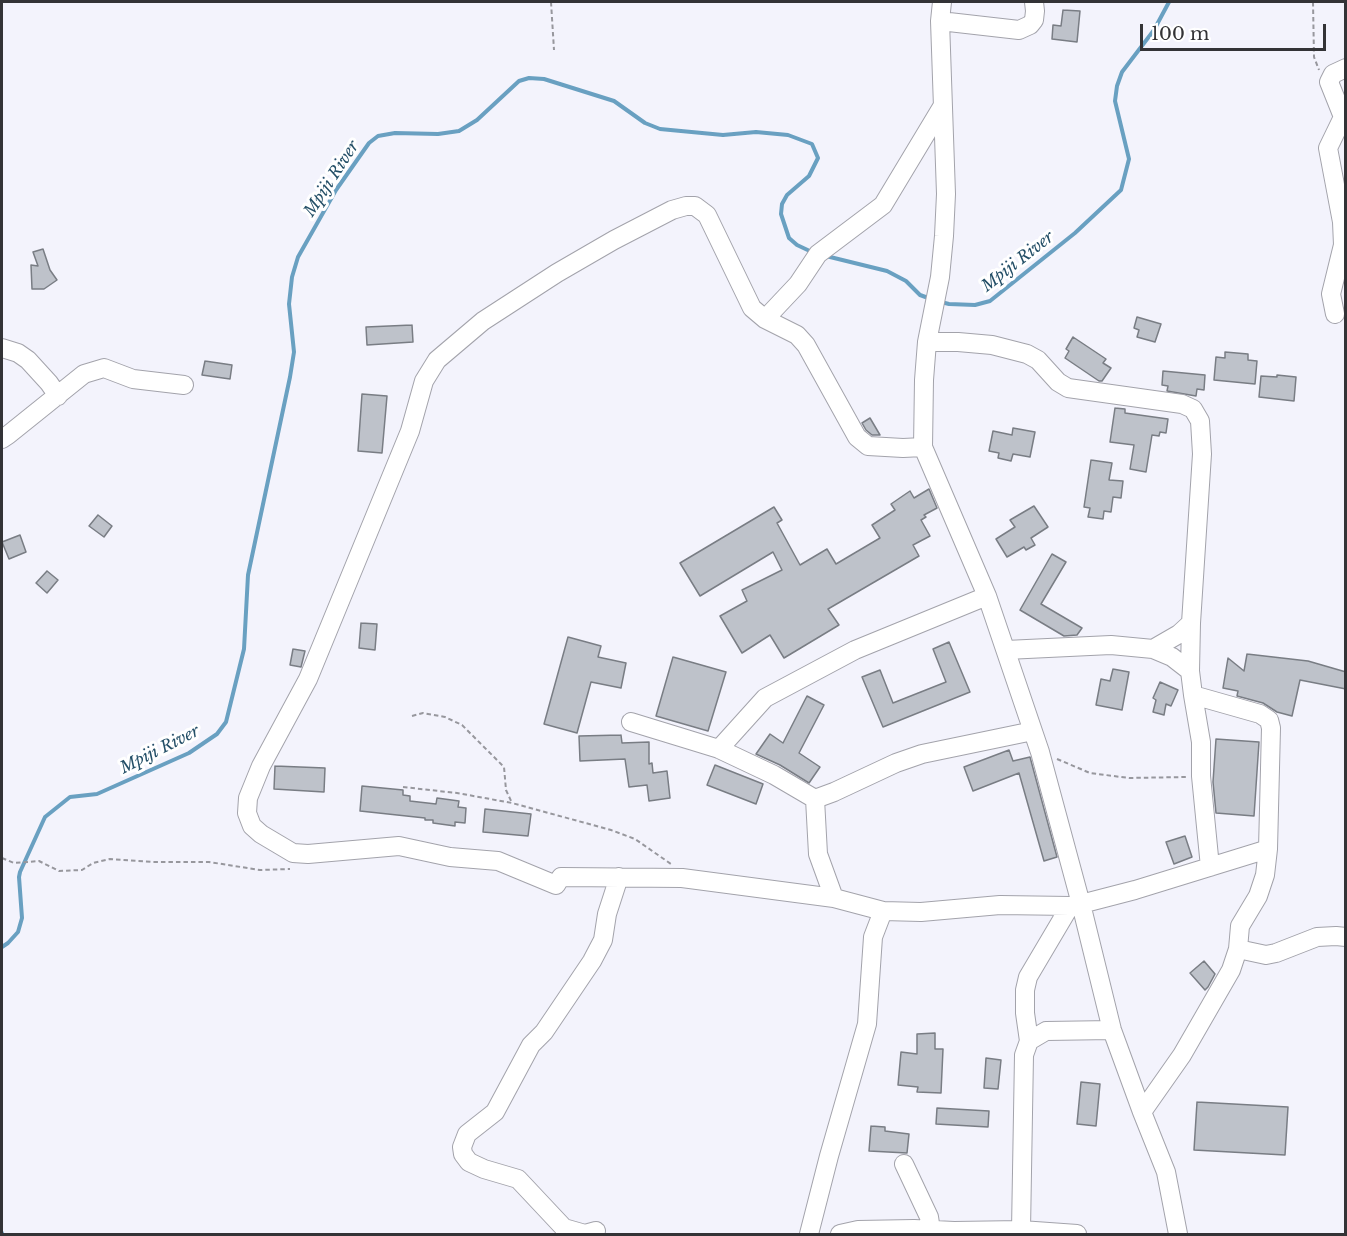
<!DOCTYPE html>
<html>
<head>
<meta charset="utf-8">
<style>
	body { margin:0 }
	#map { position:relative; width:1347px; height:1236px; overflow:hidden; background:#f3f3fc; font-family:"Libre Baskerville",serif }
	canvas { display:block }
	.frame { position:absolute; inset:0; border:3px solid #333336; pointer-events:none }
	.scale { position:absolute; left:1140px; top:24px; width:186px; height:27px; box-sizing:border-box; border:3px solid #333336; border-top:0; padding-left:8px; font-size:18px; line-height:21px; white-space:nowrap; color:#333336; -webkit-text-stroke:4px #fff; paint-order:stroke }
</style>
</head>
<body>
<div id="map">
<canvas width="1347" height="1236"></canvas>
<div class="frame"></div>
<div class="scale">100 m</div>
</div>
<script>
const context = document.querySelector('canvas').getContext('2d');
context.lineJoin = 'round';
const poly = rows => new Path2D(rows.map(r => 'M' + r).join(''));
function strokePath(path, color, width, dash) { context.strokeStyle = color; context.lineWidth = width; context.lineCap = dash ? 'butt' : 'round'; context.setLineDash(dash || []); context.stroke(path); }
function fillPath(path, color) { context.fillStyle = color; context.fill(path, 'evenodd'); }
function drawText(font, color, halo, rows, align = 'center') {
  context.font = font + ' "Libre Baskerville",serif'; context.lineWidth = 6; context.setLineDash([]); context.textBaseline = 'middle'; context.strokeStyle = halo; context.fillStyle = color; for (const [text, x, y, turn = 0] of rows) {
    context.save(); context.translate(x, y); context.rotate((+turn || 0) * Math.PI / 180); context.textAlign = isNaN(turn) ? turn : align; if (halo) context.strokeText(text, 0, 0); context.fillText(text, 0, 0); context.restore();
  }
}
const stream = poly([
	[826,256,887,271,906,281,920,295,931,299],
	[941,302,949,304,975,305,990,301,1075,233,1121,190,1129,159,1115,101,1117,86,1122,72,1154,30,1169,2],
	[2,947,8,943,18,932,22,918,19,877,20,872,45,817,70,797,97,794,189,753,217,734,226,722,244,649,248,575,290,377,294,352,289,304,292,277,298,257,336,190,369,143,378,136,395,133,438,134,459,131,477,120,519,81,529,78,544,79,614,101,645,123,660,129,723,135,756,132,788,135,812,144,818,158,809,176,787,195,782,204,781,214,789,238,797,245,814,253],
	[2,1233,2,1234]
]);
const building = poly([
	[1063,10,1080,11,1077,42,1052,39,1053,25,1061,26,1063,10],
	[43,249,50,270,57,280,44,289,32,289,31,265,38,266,33,252,43,249],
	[1137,317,1161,324,1155,342,1137,337,1139,330,1134,328,1137,317],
	[412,325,413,342,367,345,366,327,412,325],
	[1073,337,1106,359,1103,363,1111,368,1102,381,1099,381,1065,358,1069,351,1066,349,1073,337],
	[1225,352,1248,354,1248,360,1257,361,1255,384,1214,380,1216,357,1225,358,1225,352],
	[205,361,232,365,230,379,202,375,205,361],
	[1163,371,1205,375,1204,390,1197,389,1196,396,1167,391,1168,386,1162,385,1163,371],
	[1277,375,1296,377,1294,401,1259,397,1261,376,1277,377,1277,375],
	[362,394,387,396,382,453,358,451,362,394],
	[1115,408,1125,409,1125,413,1168,419,1166,433,1160,432,1159,436,1152,435,1146,472,1130,469,1134,445,1110,442,1115,408],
	[870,418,880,435,872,435,866,430,862,423,870,418],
	[1013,428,1035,432,1030,457,1013,454,1011,461,998,458,999,453,989,451,993,431,1012,435,1013,428],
	[1091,460,1112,463,1109,480,1123,481,1121,498,1113,497,1111,512,1104,511,1103,519,1088,517,1090,508,1084,507,1091,460],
	[929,489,937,508,924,515,926,517,921,520,930,536,913,545,919,556,828,609,839,625,784,658,770,635,742,653,720,616,747,601,742,590,782,570,773,552,700,596,680,563,774,507,782,520,777,523,800,565,827,549,836,564,880,538,872,525,895,510,891,504,910,491,914,498,929,489],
	[1034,506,1048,527,1031,538,1035,545,1026,550,1024,547,1007,557,996,539,1015,527,1010,520,1034,506],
	[98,515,112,526,104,537,89,526,98,515],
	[20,535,26,552,9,559,2,542,20,535],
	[1052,554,1066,562,1041,604,1082,628,1077,635,1064,636,1020,610,1052,554],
	[47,571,58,580,47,593,36,583,47,571],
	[361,623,377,624,375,650,359,648,361,623],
	[568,637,601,646,598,657,626,663,621,688,591,682,577,733,544,724,568,637],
	[949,642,970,692,883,727,862,677,880,670,893,703,946,682,933,649,949,642],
	[293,649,305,651,301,667,290,665,293,649],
	[1247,654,1308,661,1346,672,1346,689,1300,680,1292,716,1277,712,1263,703,1237,696,1238,691,1223,688,1228,658,1244,671,1247,654],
	[673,657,726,672,708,731,656,716,673,657],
	[1113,669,1129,672,1122,710,1096,705,1101,679,1110,681,1113,669],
	[1160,682,1178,690,1171,706,1166,704,1164,715,1153,712,1156,700,1153,698,1160,682],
	[807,696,824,705,799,753,820,767,809,783,780,765,756,754,770,734,783,743,807,696],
	[621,735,622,743,649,742,649,764,652,763,653,773,667,771,670,798,649,801,647,785,629,787,625,759,580,761,579,736,621,735],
	[1216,739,1259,742,1254,816,1216,813,1213,782,1216,739],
	[1009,750,1013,761,1030,757,1057,857,1044,861,1019,773,973,791,964,767,1009,750],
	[715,765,763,784,756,804,707,785,715,765],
	[275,766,325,768,324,792,274,789,275,766],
	[362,786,403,790,403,795,410,796,410,801,436,804,437,798,459,801,458,807,466,808,465,823,455,822,455,826,433,823,433,820,425,820,425,818,360,811,362,786],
	[485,809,531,814,528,836,483,832,485,809],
	[1185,836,1192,857,1174,864,1166,842,1185,836],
	[1204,961,1215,974,1208,987,1205,990,1190,973,1204,961],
	[935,1033,935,1049,943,1049,941,1093,917,1092,918,1087,898,1085,901,1052,917,1054,917,1034,935,1033],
	[986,1058,1001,1060,998,1089,984,1088,986,1058],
	[1081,1082,1100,1084,1096,1126,1077,1124,1081,1082],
	[1197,1102,1288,1107,1285,1155,1194,1150,1197,1102],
	[937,1108,989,1111,988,1127,936,1124,937,1108],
	[871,1126,885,1127,885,1131,909,1134,907,1153,869,1151,871,1126]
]);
const path = poly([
	[551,2,554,50],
	[1313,2,1314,57,1319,70],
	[412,716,423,713,445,717,462,725,504,767,506,790,512,803],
	[1057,759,1090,773,1129,778,1187,777],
	[403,787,457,793,512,803,611,830,635,839,671,864],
	[2,858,14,863,39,861,59,871,82,870,93,863,110,859,153,862,209,862,260,870,290,869]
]);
const minor = poly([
	[942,2,940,21,946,194,944,236,940,277,927,342,924,380,923,447,987,596,1040,752,1081,904,1112,1030,1142,1112,1166,1172,1178,1234],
	[940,21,1019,30,1030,25,1034,20,1035,11,1034,2],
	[1335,314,1331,294,1343,245,1342,222,1328,148,1343,117,1329,82,1333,74,1346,68],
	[765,319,798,284,818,254,883,205,942,107],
	[927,342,958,342,992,345,1027,354,1038,360,1058,382,1068,388,1182,404,1193,409,1200,421,1202,454,1191,623,1190,671,1193,695,1201,742,1201,776,1210,867],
	[2,348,18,353,28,360,49,383,58,396],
	[2,439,8,435,84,374,104,368,133,379,184,385],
	[923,447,903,448,868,446,857,437,806,345,797,335,765,319,752,308,707,215,695,206,686,206,672,210,614,240,557,273,483,321,437,360,424,381,410,431,308,679,261,766,248,798,247,813,252,826,261,834,293,853,308,854,399,846,450,857,498,861,556,885,561,877,682,878,834,898,883,911,921,912,1000,905,1070,906,1081,904,1135,890,1268,849],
	[1153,649,1179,634,1191,623],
	[1006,650,1111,645,1153,649,1172,657,1190,671],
	[631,722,719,749,774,775,815,799,818,854,834,898],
	[719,749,765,698,855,650,987,596],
	[815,799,834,792,896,763,922,754,1033,731],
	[1238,949,1266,955,1276,953,1317,937,1336,936,1346,937],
	[1029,1041,1025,1013,1025,990,1028,977,1070,906],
	[1142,1112,1182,1055,1231,970,1238,949,1240,926,1258,896,1265,875,1268,849,1271,728,1269,720,1260,714,1193,695],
	[904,1164,929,1217,931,1230],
	[1021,1230,1024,1055,1029,1041,1046,1031,1112,1030],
	[596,1231,585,1234,564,1228,518,1179,484,1169,469,1162,463,1154,462,1147,467,1134,495,1112,531,1045,544,1032,592,961,603,940,607,914,619,877],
	[809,1234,829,1156,867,1024,873,937,883,911],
	[840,1234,858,1230,914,1229,954,1231,1021,1230,1077,1234]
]);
const waterNames = [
	["Mpiji River",332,179,-57],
	["Mpiji River",1018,262,-38],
	["Mpiji River",160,750,-27]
];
strokePath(stream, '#69a0c1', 4);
fillPath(building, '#bec2ca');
strokePath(building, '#797d84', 1.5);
strokePath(minor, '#a3a3ab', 20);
strokePath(path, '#97979d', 2, [4.5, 3]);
strokePath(minor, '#fff', 18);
drawText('italic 16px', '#244f67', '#fff', waterNames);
</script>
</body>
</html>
